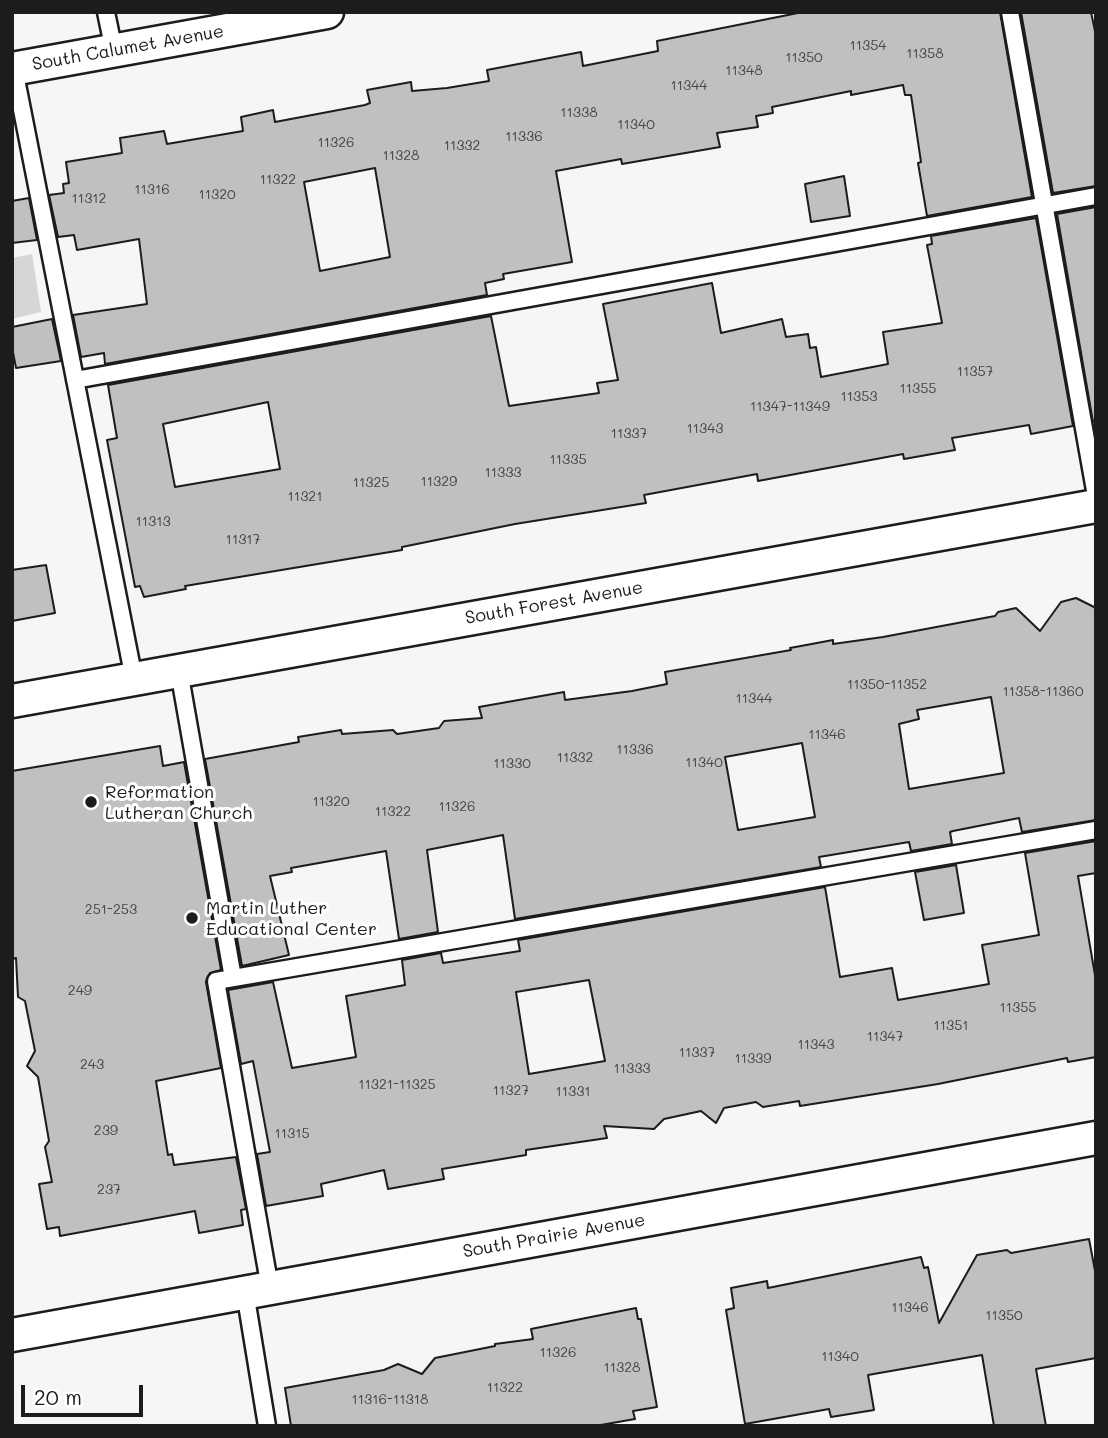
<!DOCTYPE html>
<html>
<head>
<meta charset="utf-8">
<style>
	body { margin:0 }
	#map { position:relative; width:1108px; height:1438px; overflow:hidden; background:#f6f6f6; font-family:Mali,sans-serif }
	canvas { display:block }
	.frame { position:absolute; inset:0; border:14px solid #1c1c1c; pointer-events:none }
	.scale { position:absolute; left:21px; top:1385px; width:122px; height:32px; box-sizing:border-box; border:4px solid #1c1c1c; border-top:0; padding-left:9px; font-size:21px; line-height:24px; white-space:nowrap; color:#1c1c1c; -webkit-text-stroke:5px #fff; paint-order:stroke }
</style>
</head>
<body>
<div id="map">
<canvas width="1108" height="1438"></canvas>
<div class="frame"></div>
<div class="scale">20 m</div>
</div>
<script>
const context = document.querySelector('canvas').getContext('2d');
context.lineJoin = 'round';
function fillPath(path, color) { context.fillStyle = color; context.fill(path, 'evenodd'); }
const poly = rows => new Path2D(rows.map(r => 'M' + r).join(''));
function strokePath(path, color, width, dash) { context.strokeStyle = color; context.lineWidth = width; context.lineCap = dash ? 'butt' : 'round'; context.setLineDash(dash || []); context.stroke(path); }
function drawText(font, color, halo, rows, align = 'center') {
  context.font = font + ' Mali,sans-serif'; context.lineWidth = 6; context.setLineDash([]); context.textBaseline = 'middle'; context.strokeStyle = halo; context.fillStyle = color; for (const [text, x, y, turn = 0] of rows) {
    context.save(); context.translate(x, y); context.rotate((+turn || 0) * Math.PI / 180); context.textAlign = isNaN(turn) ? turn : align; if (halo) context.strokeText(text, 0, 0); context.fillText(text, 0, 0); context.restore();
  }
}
const green = poly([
	[32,254,41,312,12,319,12,258]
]);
const building = poly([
	[803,12,1000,12,1032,197,927,216,918,163,921,162,911,95,905,95,903,85,851,95,851,91,772,107,773,113,756,116,758,127,717,133,720,147,622,164,621,159,556,171,572,262,503,274,504,279,485,283,487,295,105,364,104,353,81,357,73,315,147,304,139,239,77,250,74,235,58,237,49,195,64,193,63,184,69,183,66,162,122,153,120,138,164,131,167,144,243,131,241,117,273,110,275,122,365,105,370,103,367,90,411,82,412,91,447,88,489,81,487,70,581,52,583,66,658,51,657,41,803,12],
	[375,168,390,257,320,271,304,182,375,168],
	[1021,12,1091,12,1096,36,1096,186,1053,193,1021,12],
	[844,176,850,216,811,222,805,184,844,176],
	[29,198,37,240,12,243,12,201,29,198],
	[1096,207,1096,421,1093,422,1057,214,1096,207],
	[1036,218,1073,426,1031,434,1029,425,952,438,955,450,904,459,903,454,758,481,757,474,644,495,646,503,515,524,402,547,402,550,185,586,186,589,144,597,140,586,135,587,107,440,117,438,108,385,491,316,509,406,599,393,597,383,618,380,603,304,712,283,721,333,782,319,786,337,808,334,810,348,816,347,821,377,888,364,883,332,942,323,927,245,932,244,931,236,1036,218],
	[268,402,280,469,175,487,163,424,268,402],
	[52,319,61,361,16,368,12,347,12,327,52,319],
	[46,565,55,613,12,621,12,570,46,565],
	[1076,598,1096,608,1096,820,1022,832,1019,818,953,831,950,832,952,844,911,851,909,842,819,857,821,867,515,919,503,835,427,850,438,932,399,939,386,851,291,868,292,872,270,876,289,955,242,966,205,759,299,742,298,737,341,730,342,734,393,730,397,734,439,728,444,721,482,718,479,707,564,692,565,700,632,691,667,684,665,672,791,650,790,648,833,640,833,644,883,637,995,616,998,612,1016,608,1040,631,1061,602,1076,598],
	[991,697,1004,773,909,789,899,724,919,719,917,710,991,697],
	[802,743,815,817,738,830,725,757,802,743],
	[160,746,163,766,184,762,221,970,210,973,206,982,221,1068,156,1081,168,1155,172,1154,174,1165,236,1157,246,1209,241,1210,243,1225,199,1233,195,1211,60,1236,59,1227,47,1229,39,1184,52,1182,45,1147,49,1141,38,1077,27,1066,35,1051,25,1001,18,997,16,958,12,959,12,771,160,746],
	[1096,841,1096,873,1078,876,1096,981,1096,1057,1068,1062,1067,1058,938,1084,800,1106,799,1101,763,1107,756,1102,724,1108,716,1123,701,1111,664,1119,654,1129,604,1126,607,1138,526,1150,526,1155,442,1169,444,1179,388,1189,384,1170,321,1184,323,1196,266,1206,257,1154,270,1152,253,1061,241,1064,228,990,273,982,292,1068,356,1057,346,996,405,985,402,960,441,953,443,963,520,951,518,940,825,887,840,977,892,968,898,1000,989,984,982,945,1039,935,1025,853,1096,841],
	[589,980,605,1061,529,1074,516,992,589,980],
	[956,865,964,913,924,920,915,872,956,865],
	[1089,1239,1096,1276,1096,1358,1036,1369,1046,1426,994,1426,982,1355,868,1375,874,1410,831,1417,829,1409,745,1424,726,1310,734,1308,731,1288,767,1281,768,1288,921,1257,924,1268,928,1267,939,1323,977,1255,1007,1250,1011,1253,1089,1239],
	[636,1308,638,1319,641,1319,657,1407,633,1411,635,1419,595,1426,291,1426,285,1388,384,1370,398,1364,422,1374,435,1358,495,1346,495,1344,533,1339,531,1329,636,1308]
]);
const service = poly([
	[106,12,114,51],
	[1010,12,1096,496],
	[14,69,134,679],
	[75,380,1096,196],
	[179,671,233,978],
	[270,1288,216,981,1096,830],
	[245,1292,267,1426]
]);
const minor = poly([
	[12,69,327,12],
	[12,701,1096,506],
	[12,1335,1096,1138]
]);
const markers = [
	[91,802,7,"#1c1c1c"],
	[192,918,7,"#1c1c1c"]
];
const numberNames = [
	["11354",868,46],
	["11358",925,54],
	["11350",804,58],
	["11348",744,71],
	["11344",689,86],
	["11338",579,113],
	["11340",636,125],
	["11336",524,137],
	["11326",336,143],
	["11332",462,146],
	["11328",401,156],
	["11322",278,180],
	["11316",152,190],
	["11320",217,195],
	["11312",89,199],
	["11357",975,372],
	["11355",918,389],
	["11353",859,397],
	["11347-11349",790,407],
	["11343",705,429],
	["11337",629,434],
	["11335",568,460],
	["11333",503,473],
	["11329",439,482],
	["11325",371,483],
	["11321",305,497],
	["11313",153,522],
	["11317",243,540],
	["11350-11352",887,685],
	["11358-11360",1043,692],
	["11344",754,699],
	["11346",827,735],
	["11336",635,750],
	["11332",575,758],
	["11340",704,763],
	["11330",512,764],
	["11320",331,802],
	["11326",457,807],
	["11322",393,812],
	["251-253",111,910],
	["249",80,991],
	["11355",1018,1008],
	["11351",951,1026],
	["11347",885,1037],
	["11343",816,1045],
	["11337",697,1053],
	["11339",753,1059],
	["243",92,1065],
	["11333",632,1069],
	["11321-11325",397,1085],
	["11327",511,1091],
	["11331",573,1092],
	["239",106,1131],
	["11315",292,1134],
	["237",109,1190],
	["11346",910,1308],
	["11350",1004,1316],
	["11326",558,1353],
	["11340",840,1357],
	["11328",622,1368],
	["11322",505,1388],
	["11316-11318",390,1400]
];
const streetNames = [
	["South Calumet Avenue",128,48,-10],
	["South Forest Avenue",554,603,-10],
	["South Prairie Avenue",554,1236,-10]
];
const poiNames = [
	["Reformation",105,792],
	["Lutheran Church",105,813],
	["Martin Luther",206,908],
	["Educational Center",206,929]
];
fillPath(green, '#d6d6d6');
fillPath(building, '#c0c0c0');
strokePath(building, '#1c1c1c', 2);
strokePath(service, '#1c1c1c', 21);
strokePath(minor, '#1c1c1c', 37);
strokePath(service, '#fff', 16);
strokePath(minor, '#fff', 32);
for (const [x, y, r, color] of markers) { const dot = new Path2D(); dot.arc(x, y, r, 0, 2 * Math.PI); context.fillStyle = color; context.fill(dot); strokePath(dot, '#fff', 2.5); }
drawText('14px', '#454545', null, numberNames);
drawText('18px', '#1c1c1c', '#fff', streetNames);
drawText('18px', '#1c1c1c', '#fff', poiNames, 'left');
</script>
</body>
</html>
